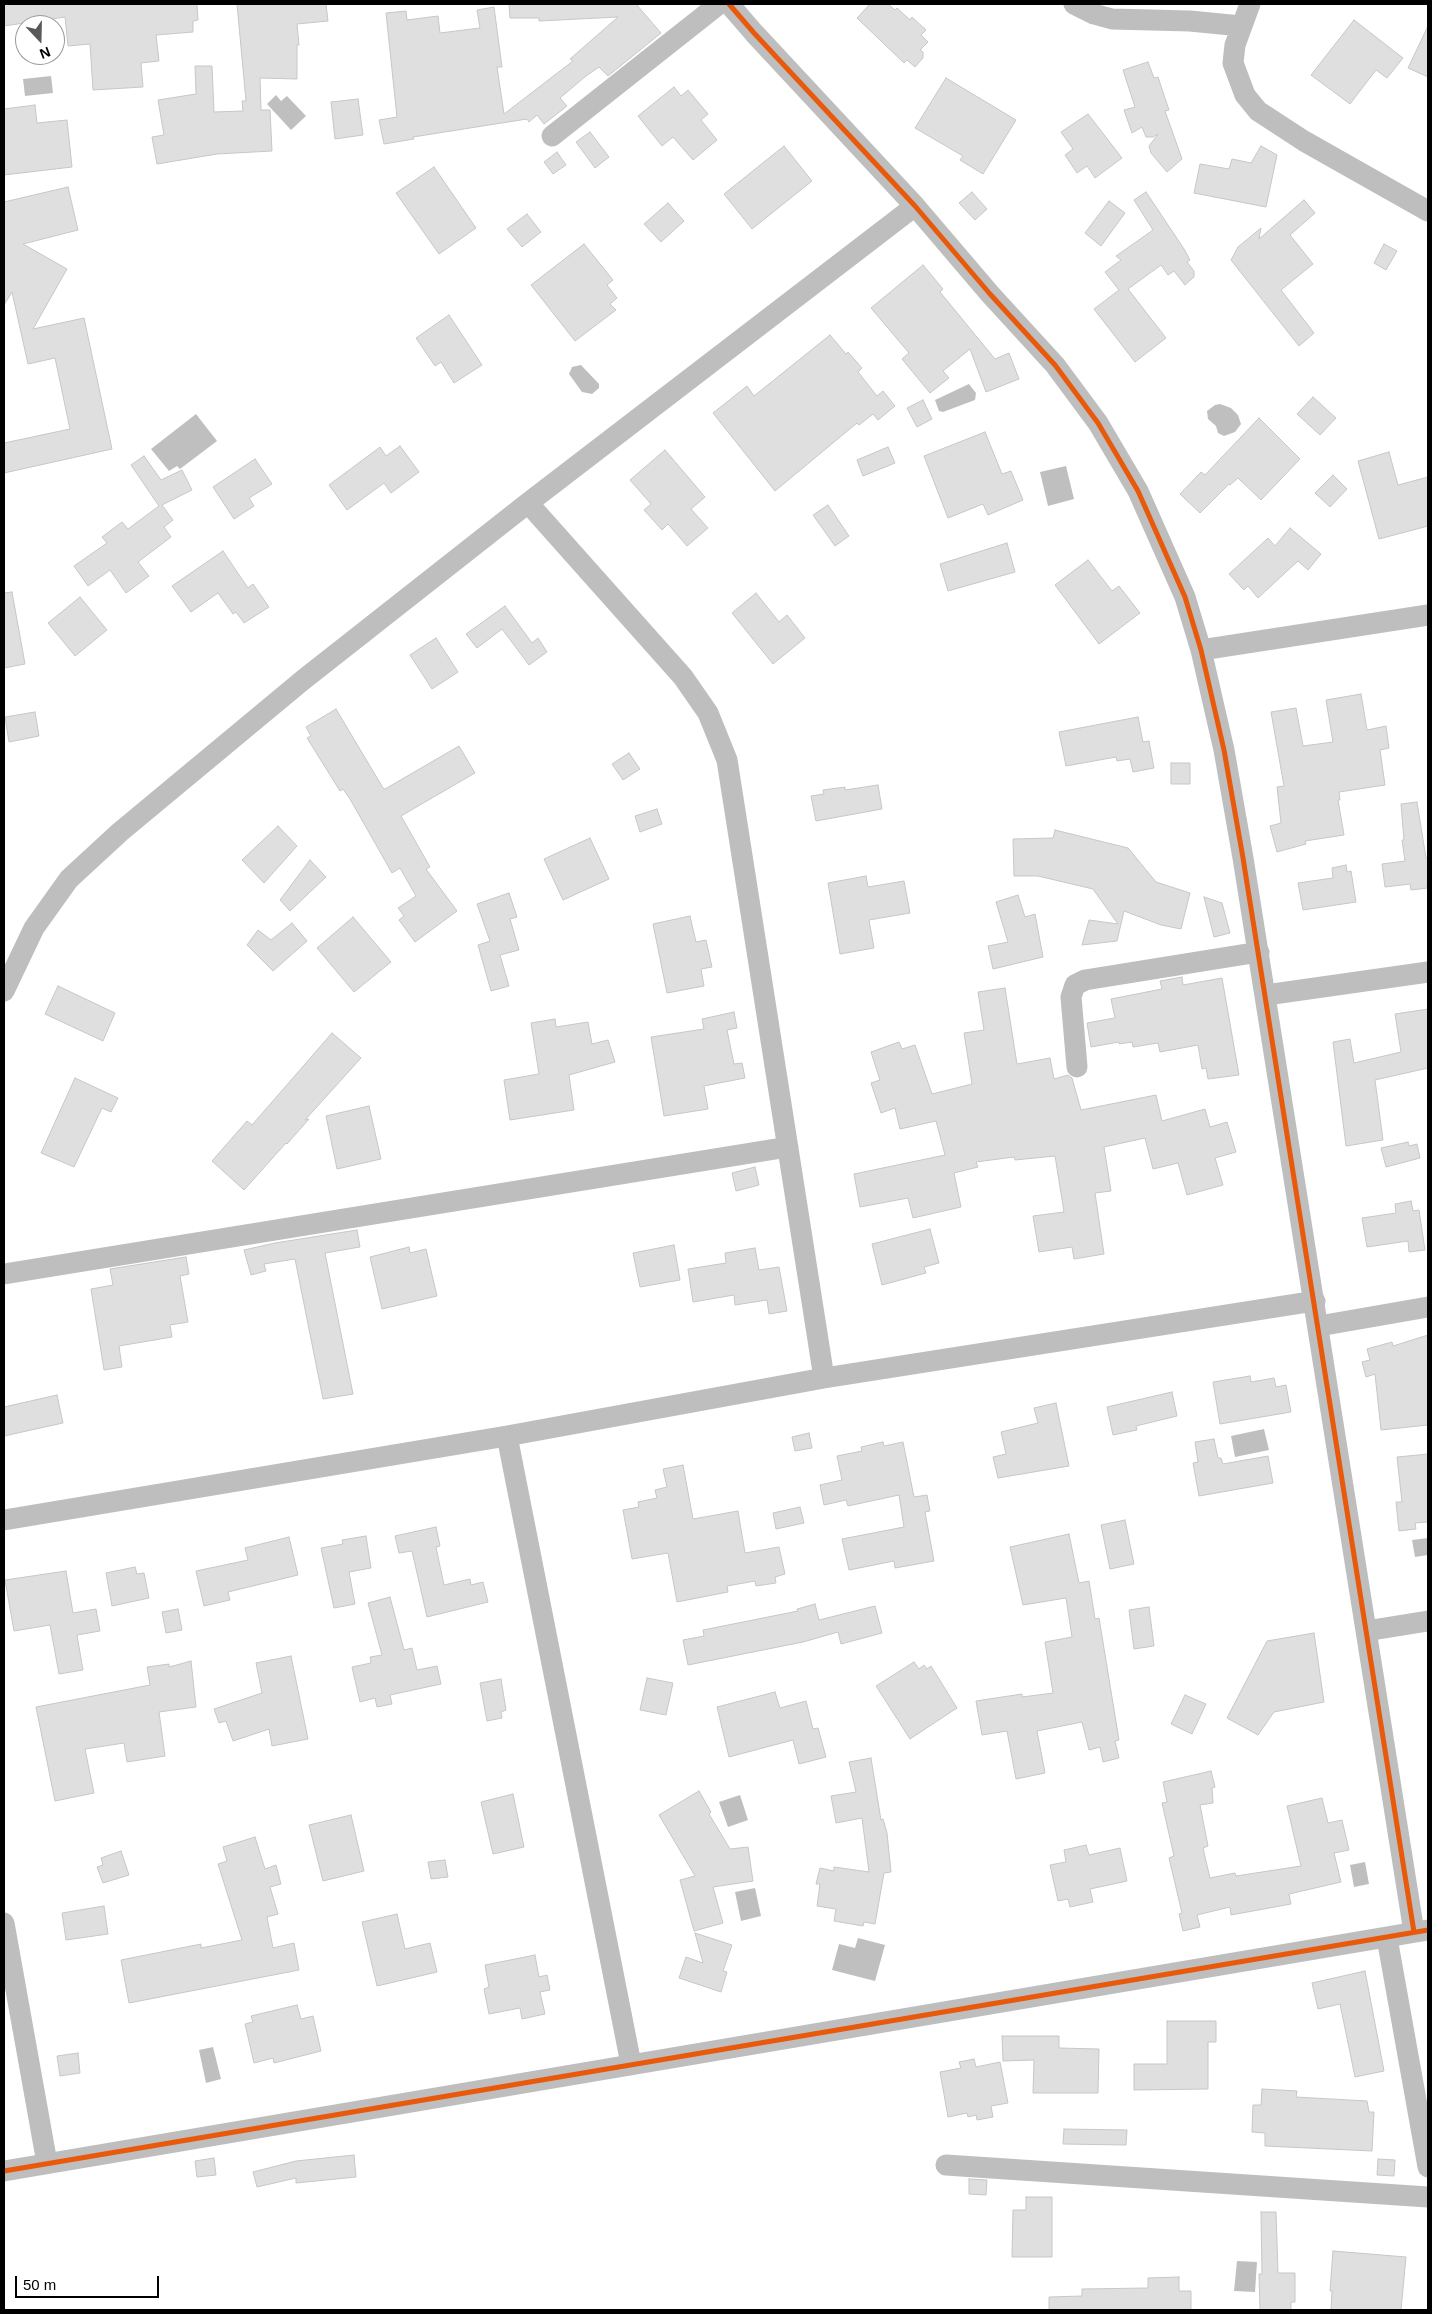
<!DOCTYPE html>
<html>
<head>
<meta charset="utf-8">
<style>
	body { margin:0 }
	#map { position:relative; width:1432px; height:2314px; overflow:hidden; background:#fff; font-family:Arial,sans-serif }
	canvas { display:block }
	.frame { position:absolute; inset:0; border:5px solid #000; pointer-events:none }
	.north { position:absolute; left:15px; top:15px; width:50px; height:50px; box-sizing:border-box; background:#fff; border:1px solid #999; border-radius:50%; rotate:159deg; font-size:14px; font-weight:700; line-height:20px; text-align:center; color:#000 }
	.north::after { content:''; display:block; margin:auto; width:18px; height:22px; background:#595959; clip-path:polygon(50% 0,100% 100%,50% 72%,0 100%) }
	.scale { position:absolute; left:15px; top:2276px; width:144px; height:22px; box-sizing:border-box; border:2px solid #000; border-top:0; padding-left:6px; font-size:15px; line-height:18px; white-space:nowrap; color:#000; -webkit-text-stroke:4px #fff; paint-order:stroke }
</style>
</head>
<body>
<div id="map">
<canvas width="1432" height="2314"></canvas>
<div class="frame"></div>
<div class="north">N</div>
<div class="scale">50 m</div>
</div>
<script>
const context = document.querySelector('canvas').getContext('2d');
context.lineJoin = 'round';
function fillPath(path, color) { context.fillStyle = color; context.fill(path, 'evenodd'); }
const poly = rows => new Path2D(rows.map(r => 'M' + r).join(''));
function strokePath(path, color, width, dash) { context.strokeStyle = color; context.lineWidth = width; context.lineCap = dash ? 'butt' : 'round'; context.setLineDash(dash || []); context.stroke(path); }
const water = poly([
	[51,76,53,93,25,96,23,79],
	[276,95,281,101,287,96,306,116,291,130,267,104],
	[581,365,599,384,599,388,592,394,582,392,569,374,572,367],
	[969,384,976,393,975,400,943,412,939,411,935,400],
	[1220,404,1231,408,1238,415,1241,424,1235,432,1224,436,1218,433,1216,426,1208,419,1207,411,1215,405],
	[196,414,217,441,180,469,177,466,169,471,151,449],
	[1066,466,1074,499,1048,506,1040,472],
	[1264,1429,1269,1450,1235,1457,1231,1436],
	[1428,1538,1428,1555,1415,1557,1412,1540],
	[740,1795,748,1820,728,1827,719,1802],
	[1365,1862,1369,1884,1354,1887,1350,1865],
	[755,1888,761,1916,741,1921,735,1892],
	[858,1938,885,1945,875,1981,832,1970,839,1944,855,1948],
	[213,2047,221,2079,206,2083,199,2050],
	[1237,2261,1257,2262,1255,2292,1234,2291]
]);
const building = poly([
	[4,4,197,4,198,20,193,21,193,32,156,35,159,61,141,63,143,87,93,90,90,44,68,46,65,17,4,26,4,4],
	[237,4,326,4,328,21,297,24,299,45,297,45,297,79,260,78,261,110,270,110,272,151,217,154,157,164,152,137,164,135,158,100,196,94,195,66,212,66,214,112,243,111,242,101,246,101,237,4],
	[509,4,636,4,661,33,608,76,599,67,586,76,560,98,567,106,544,124,537,115,529,122,527,119,413,137,414,139,384,144,379,120,397,117,386,13,406,11,407,20,438,16,440,33,480,28,477,10,494,7,502,67,497,67,504,114,573,61,570,59,618,17,539,21,539,18,510,18,509,4],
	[870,4,888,4,895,10,897,8,910,20,912,17,926,30,921,35,928,42,920,50,923,52,923,58,915,67,907,60,904,63,857,18,870,4],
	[1354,20,1403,58,1387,78,1376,70,1350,104,1311,75,1354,20],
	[1428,26,1428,77,1408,68,1428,26],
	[1148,62,1154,78,1158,77,1169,110,1165,111,1182,159,1167,172,1151,153,1149,146,1158,134,1153,137,1146,137,1142,127,1132,133,1124,110,1135,107,1123,70,1148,62],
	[946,78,1016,120,983,174,960,160,963,156,915,128,946,78],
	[674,87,681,96,688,90,708,114,701,120,717,140,693,160,673,137,662,146,638,116,674,87],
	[358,99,363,135,335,139,331,102,358,99],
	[35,105,37,123,67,120,72,167,4,175,4,109,35,105],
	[1088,114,1122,158,1095,178,1087,166,1077,173,1065,155,1073,149,1061,132,1088,114],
	[590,132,609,157,595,168,576,142,590,132],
	[784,146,812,181,752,229,724,194,784,146],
	[1261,146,1277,155,1266,207,1194,193,1200,164,1229,169,1232,159,1251,163,1261,146],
	[557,152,566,165,553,174,544,162,557,152],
	[434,167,476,228,439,254,396,193,434,167],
	[68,187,78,230,23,244,67,269,33,329,84,318,112,449,4,473,4,443,70,429,55,358,28,364,12,292,4,305,4,202,68,187],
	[972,192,987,209,975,220,959,203,972,192],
	[1146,192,1184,249,1190,260,1187,262,1194,271,1194,277,1185,285,1174,271,1168,275,1161,265,1128,289,1166,338,1135,362,1094,309,1119,290,1105,272,1121,260,1116,256,1153,230,1134,200,1146,192],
	[1304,200,1315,213,1290,235,1313,264,1281,290,1314,333,1299,346,1231,260,1238,247,1261,228,1259,239,1304,200],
	[1109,201,1125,213,1101,246,1085,233,1109,201],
	[668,203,684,221,661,242,644,224,668,203],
	[527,214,541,232,522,247,507,229,527,214],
	[584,244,613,280,607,285,617,298,610,304,616,310,575,341,531,285,584,244],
	[1384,244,1397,251,1386,270,1374,263,1384,244],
	[923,265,943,289,940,292,995,359,1009,353,1019,379,986,392,970,349,943,371,949,378,930,393,902,359,909,353,871,308,923,265],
	[449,315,482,365,454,383,441,362,435,366,416,338,449,315],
	[830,335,846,354,848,352,862,368,858,372,877,396,883,391,895,406,878,420,873,414,859,425,857,423,775,491,713,413,747,386,754,396,830,335],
	[1313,397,1336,418,1320,435,1297,414,1313,397],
	[923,400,932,419,917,427,907,408,923,400],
	[1259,418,1300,459,1261,500,1238,478,1230,485,1229,484,1200,513,1180,494,1201,472,1205,475,1259,418],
	[985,432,1002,474,1011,471,1023,500,988,515,983,504,948,518,924,456,985,432],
	[400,446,419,472,391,493,384,483,347,510,329,485,380,447,386,456,400,446],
	[888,447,895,463,863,476,857,460,888,447],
	[665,450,705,497,691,509,708,528,687,546,668,524,662,530,644,510,651,504,630,480,665,450],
	[1389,452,1398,485,1428,477,1428,526,1379,539,1358,461,1389,452],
	[144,456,161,480,182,470,192,490,162,505,173,520,164,527,171,537,138,562,149,576,126,593,110,570,88,586,74,566,107,543,102,537,122,522,128,529,159,506,131,465,144,456],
	[255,459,272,484,249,498,254,506,234,519,213,487,255,459],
	[1333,475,1347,489,1330,507,1315,493,1333,475],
	[828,505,849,536,835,546,813,515,828,505],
	[1290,528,1321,554,1308,570,1298,561,1258,598,1248,586,1244,590,1229,574,1268,538,1275,546,1290,528],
	[1007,543,1015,572,948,591,940,564,1007,543],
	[223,551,248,588,253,584,269,607,244,623,236,612,233,614,218,593,191,612,172,586,223,551],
	[1088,560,1112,591,1119,586,1140,613,1099,644,1055,585,1088,560],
	[12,592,25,664,4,668,4,593,12,592],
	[756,593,779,622,787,615,805,638,773,664,732,613,756,593],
	[80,597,107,630,75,656,48,623,80,597],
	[505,606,532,643,538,638,547,652,529,665,502,629,477,648,466,634,505,606],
	[436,638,458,672,432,689,410,655,436,638],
	[1361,694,1367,730,1386,726,1389,748,1380,750,1385,785,1339,792,1340,800,1338,800,1344,835,1305,841,1306,844,1277,852,1270,826,1281,823,1277,787,1284,786,1271,712,1296,708,1303,746,1333,742,1326,700,1361,694],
	[336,709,383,788,385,789,459,746,475,773,401,816,430,867,426,869,457,911,415,942,399,920,404,916,398,908,416,896,400,868,392,873,350,799,343,789,340,791,307,738,311,736,306,727,336,709],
	[35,712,39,736,9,742,5,717,35,712],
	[1138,717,1143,742,1149,741,1154,768,1133,772,1130,759,1117,761,1116,757,1066,766,1059,732,1138,717],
	[629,753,640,769,623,780,612,764,629,753],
	[1171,763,1190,763,1190,784,1171,784,1171,763],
	[878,785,882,809,816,821,811,796,824,794,823,790,845,787,845,790,878,785],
	[1417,802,1426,858,1428,858,1428,888,1411,890,1410,884,1385,887,1382,864,1405,861,1402,840,1404,840,1401,804,1417,802],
	[657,809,662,824,640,832,635,816,657,809],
	[278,826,297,846,264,883,242,860,278,826],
	[1055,830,1128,848,1156,882,1190,893,1181,929,1161,925,1124,911,1117,941,1082,945,1089,920,1118,924,1093,889,1038,876,1014,876,1013,839,1053,838,1055,830],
	[590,838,609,879,563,900,544,859,590,838],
	[310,860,326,877,290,911,280,900,310,860],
	[1346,865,1347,872,1351,871,1356,902,1303,910,1298,883,1333,878,1332,868,1346,865],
	[866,876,868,887,904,881,910,913,869,920,874,948,840,954,828,883,866,876],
	[509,893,517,917,510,919,519,950,500,955,509,986,491,991,478,945,490,941,477,904,509,893],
	[1018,895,1025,917,1035,914,1043,957,993,969,988,946,1008,942,996,902,1018,895],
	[1204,897,1222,903,1230,933,1214,937,1204,897],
	[690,916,696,942,706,940,712,967,701,969,704,986,667,993,653,924,690,916],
	[353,917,391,962,354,992,317,948,353,917],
	[292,923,307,941,273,971,247,945,258,930,271,940,292,923],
	[1182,977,1183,985,1222,978,1239,1075,1208,1079,1206,1068,1202,1069,1198,1045,1160,1052,1158,1043,1133,1047,1132,1042,1119,1044,1119,1042,1091,1047,1087,1023,1115,1018,1111,999,1162,989,1160,981,1182,977],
	[58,986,115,1013,103,1041,45,1014,58,986],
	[1005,988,1017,1064,1050,1058,1054,1079,1068,1075,1072,1078,1081,1110,1156,1095,1162,1121,1205,1109,1210,1127,1227,1122,1236,1152,1215,1158,1223,1185,1187,1195,1178,1163,1153,1169,1145,1138,1104,1147,1111,1191,1095,1193,1104,1254,1074,1259,1072,1247,1039,1252,1033,1216,1064,1212,1055,1156,1015,1160,1014,1157,976,1162,978,1167,954,1173,961,1207,913,1218,908,1198,860,1207,854,1174,945,1155,936,1121,900,1129,895,1108,881,1113,871,1083,880,1080,871,1052,899,1042,902,1049,915,1045,932,1094,972,1084,964,1033,984,1030,978,992,1005,988],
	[1428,1009,1428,1068,1375,1080,1383,1140,1346,1146,1333,1042,1350,1039,1354,1063,1401,1052,1395,1014,1428,1009],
	[734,1012,737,1028,727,1030,734,1064,742,1063,745,1078,704,1086,708,1109,664,1116,651,1037,704,1029,702,1019,734,1012],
	[555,1019,556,1027,588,1022,592,1044,608,1040,615,1062,569,1075,574,1110,510,1120,504,1080,539,1074,531,1023,555,1019],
	[332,1033,361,1058,305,1120,309,1119,287,1144,286,1143,244,1190,212,1161,247,1121,252,1125,332,1033],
	[75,1078,118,1098,111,1112,102,1108,74,1167,41,1153,75,1078],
	[369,1106,381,1159,337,1169,326,1116,369,1106],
	[1408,1142,1409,1146,1417,1144,1420,1158,1386,1167,1381,1148,1408,1142],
	[755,1167,759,1185,736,1191,732,1173,755,1167],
	[1411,1201,1413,1211,1419,1210,1425,1250,1409,1252,1408,1241,1367,1247,1362,1218,1396,1213,1395,1204,1411,1201],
	[930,1229,939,1263,924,1267,926,1273,882,1285,872,1244,930,1229],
	[357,1230,360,1247,325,1253,353,1394,323,1399,295,1259,264,1264,266,1271,251,1275,244,1250,275,1243,357,1230],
	[674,1245,680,1280,640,1287,633,1253,674,1245],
	[409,1247,410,1253,426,1249,437,1296,382,1309,370,1257,409,1247],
	[755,1248,759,1270,779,1267,787,1311,769,1314,767,1300,735,1305,734,1295,693,1302,688,1269,726,1263,725,1253,755,1248],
	[186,1257,189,1274,180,1276,188,1322,170,1325,172,1337,119,1346,122,1367,104,1370,91,1289,113,1285,110,1269,186,1257],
	[1428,1335,1428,1425,1381,1430,1375,1374,1366,1377,1362,1362,1370,1360,1367,1349,1392,1342,1393,1346,1428,1335],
	[1250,1376,1251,1382,1274,1378,1276,1387,1286,1385,1291,1412,1220,1424,1213,1382,1250,1376],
	[1172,1392,1177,1416,1136,1426,1137,1430,1113,1435,1107,1407,1172,1392],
	[57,1395,63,1423,4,1436,4,1407,57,1395],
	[1056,1403,1069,1466,998,1478,993,1457,1006,1454,1001,1432,1038,1423,1034,1408,1056,1403],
	[809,1433,812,1448,795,1451,792,1437,809,1433],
	[1214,1439,1218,1458,1221,1458,1223,1464,1268,1456,1273,1483,1199,1496,1193,1463,1198,1462,1195,1442,1214,1439],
	[883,1442,884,1446,903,1442,914,1497,927,1495,930,1511,925,1512,934,1561,895,1568,894,1561,849,1570,842,1539,904,1527,899,1495,848,1506,846,1500,824,1505,820,1485,842,1480,837,1456,862,1451,861,1447,883,1442],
	[1428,1454,1428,1522,1415,1523,1416,1529,1399,1531,1396,1502,1402,1502,1397,1457,1428,1454],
	[683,1465,693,1519,738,1511,745,1553,779,1547,785,1574,775,1577,776,1583,756,1586,755,1581,727,1586,728,1592,677,1602,668,1553,632,1559,623,1510,639,1507,638,1502,657,1498,655,1490,667,1487,663,1469,683,1465],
	[800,1507,804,1523,776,1529,773,1513,800,1507],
	[1125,1520,1134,1564,1110,1569,1101,1525,1125,1520],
	[436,1527,440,1546,436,1547,444,1585,470,1579,471,1585,483,1582,488,1602,427,1617,412,1551,399,1553,395,1536,436,1527],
	[1069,1534,1079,1583,1089,1581,1095,1619,1099,1618,1119,1740,1115,1741,1119,1758,1103,1762,1100,1747,1089,1750,1082,1722,1037,1731,1045,1773,1016,1779,1007,1731,982,1735,976,1701,1022,1694,1022,1697,1053,1693,1045,1642,1072,1637,1066,1598,1023,1605,1010,1547,1069,1534],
	[366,1536,371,1568,349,1572,355,1604,334,1608,321,1548,343,1544,342,1540,366,1536],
	[289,1537,298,1575,228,1592,230,1600,204,1606,196,1571,248,1560,245,1548,289,1537],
	[135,1567,137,1574,144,1573,149,1598,112,1606,106,1573,135,1567],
	[66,1571,73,1613,96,1609,100,1631,77,1635,83,1670,59,1674,50,1625,14,1631,5,1580,66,1571],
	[390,1597,404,1650,412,1648,417,1670,437,1666,441,1684,390,1695,392,1704,377,1707,375,1698,360,1702,352,1667,371,1663,370,1657,382,1655,368,1603,390,1597],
	[815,1604,819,1620,875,1606,882,1633,841,1644,838,1632,803,1642,688,1665,683,1640,704,1636,703,1630,798,1611,797,1609,815,1604],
	[1149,1607,1154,1646,1134,1649,1129,1610,1149,1607],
	[178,1609,182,1630,166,1633,162,1612,178,1609],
	[1314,1633,1324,1702,1274,1712,1258,1735,1227,1718,1267,1641,1314,1633],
	[291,1656,308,1739,272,1746,269,1729,233,1741,226,1721,219,1723,214,1709,262,1693,256,1663,291,1656],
	[191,1661,196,1707,159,1712,165,1756,127,1762,124,1743,85,1749,94,1793,55,1801,36,1707,150,1685,147,1667,169,1664,169,1667,191,1661],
	[914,1662,919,1669,924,1665,927,1669,931,1666,957,1708,910,1739,876,1686,914,1662],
	[647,1678,673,1683,666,1715,640,1710,647,1678],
	[501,1679,506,1710,501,1712,502,1718,487,1721,480,1683,501,1679],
	[775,1692,780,1708,806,1701,813,1729,818,1728,826,1757,799,1764,793,1740,729,1757,717,1707,775,1692],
	[1185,1695,1206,1704,1192,1734,1171,1724,1185,1695],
	[871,1758,881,1820,883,1819,887,1833,891,1872,884,1873,875,1924,864,1922,863,1926,834,1921,836,1909,817,1906,820,1884,816,1884,820,1868,834,1871,834,1867,869,1872,862,1818,836,1823,831,1796,856,1792,849,1762,871,1758],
	[1211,1771,1215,1787,1212,1788,1213,1803,1200,1805,1208,1846,1203,1848,1210,1878,1235,1873,1236,1876,1301,1866,1287,1806,1322,1798,1328,1823,1342,1820,1349,1850,1334,1853,1341,1882,1289,1894,1291,1904,1231,1915,1230,1907,1197,1915,1200,1927,1183,1931,1179,1914,1182,1913,1169,1858,1174,1856,1162,1803,1167,1802,1163,1782,1211,1771],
	[699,1791,711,1812,709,1814,730,1849,748,1847,753,1881,713,1887,723,1923,694,1931,680,1880,695,1876,659,1815,699,1791],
	[513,1794,524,1847,493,1854,481,1802,513,1794],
	[351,1815,364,1871,323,1881,309,1825,351,1815],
	[255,1837,265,1869,276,1865,281,1884,270,1887,278,1914,267,1917,273,1948,294,1943,299,1970,129,2003,121,1960,201,1944,201,1948,242,1940,218,1864,227,1861,223,1847,255,1837],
	[1086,1845,1089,1855,1120,1848,1127,1881,1090,1889,1093,1902,1070,1907,1068,1899,1058,1901,1050,1865,1066,1862,1064,1850,1086,1845],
	[121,1851,129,1875,103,1883,97,1867,103,1865,101,1858,121,1851],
	[445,1860,448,1877,431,1879,428,1862,445,1860],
	[104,1906,108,1934,66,1940,62,1913,104,1906],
	[397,1914,405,1949,430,1943,437,1972,377,1986,362,1922,397,1914],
	[695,1933,732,1945,723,1971,727,1972,721,1992,679,1978,686,1957,703,1963,695,1933],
	[535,1955,539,1977,547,1975,550,1990,540,1992,545,2014,522,2019,520,2008,489,2014,484,1989,489,1987,485,1965,535,1955],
	[1365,1971,1384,2071,1355,2077,1340,2004,1318,2009,1312,1983,1365,1971],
	[297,2005,301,2019,313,2016,321,2051,274,2063,273,2058,254,2063,245,2024,253,2022,251,2016,297,2005],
	[1167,2021,1216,2021,1216,2042,1208,2042,1208,2089,1134,2090,1134,2064,1167,2064,1167,2021],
	[1002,2036,1059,2036,1059,2048,1099,2049,1098,2093,1033,2093,1034,2060,1003,2061,1002,2036],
	[78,2053,80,2073,60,2076,57,2056,78,2053],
	[974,2059,976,2067,1000,2062,1008,2103,991,2106,993,2117,977,2120,976,2115,968,2117,967,2113,948,2117,940,2072,961,2068,959,2062,974,2059],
	[1262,2089,1297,2091,1296,2097,1367,2101,1369,2112,1374,2112,1372,2151,1265,2146,1265,2133,1252,2132,1253,2105,1261,2105,1262,2089],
	[1064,2129,1127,2130,1126,2145,1063,2144,1064,2129],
	[354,2155,356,2177,296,2183,296,2178,257,2187,253,2172,296,2161,354,2155],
	[214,2158,216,2175,197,2177,195,2161,214,2158],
	[1378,2159,1395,2160,1394,2176,1377,2175,1378,2159],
	[969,2179,987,2180,986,2195,969,2194,969,2179],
	[1026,2197,1052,2197,1052,2257,1012,2257,1013,2210,1026,2210,1026,2197],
	[1261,2212,1276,2212,1278,2273,1295,2273,1295,2302,1291,2302,1291,2310,1260,2310,1259,2274,1262,2274,1261,2212],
	[1333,2251,1406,2257,1401,2310,1331,2310,1332,2291,1330,2291,1333,2251],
	[1179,2277,1179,2291,1191,2291,1191,2310,1049,2310,1049,2297,1082,2296,1082,2289,1148,2288,1148,2278,1179,2277]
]);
const minor = poly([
	[729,4,754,33,915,206,990,294,1055,365,1098,423,1138,491,1185,597,1201,650,1224,750,1243,858,1414,1932],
	[1074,4,1094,14,1112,19,1190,21,1241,26],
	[1250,4,1235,45,1233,63,1245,95,1258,111,1304,141,1428,211],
	[552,136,719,4],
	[528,503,683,677,708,713,727,760,824,1378],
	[1201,650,1428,615],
	[4,991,34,928,69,879,120,832,303,680,528,503,915,206],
	[1266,995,1428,972],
	[1077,1067,1071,997,1075,985,1085,980,1259,952],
	[4,1274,788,1147],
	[1319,1326,1428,1307],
	[507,1436,631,2064],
	[4,1520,507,1436,824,1378,1315,1301],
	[1366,1631,1428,1621],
	[4,1923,47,2163],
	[1387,1938,1428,2167],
	[946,2165,1428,2197],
	[4,2171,1428,1930]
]);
const cycleway = poly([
	[729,4,754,33,915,206,990,294,1055,365,1098,423,1138,491,1185,597,1201,650,1224,750,1243,858,1414,1932],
	[4,2171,1428,1930]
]);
fillPath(water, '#bfbfbf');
fillPath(building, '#dfdfdf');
strokePath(building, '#c7c7c7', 1);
strokePath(minor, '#bebebe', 21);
strokePath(cycleway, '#e8590c', 5);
</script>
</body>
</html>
